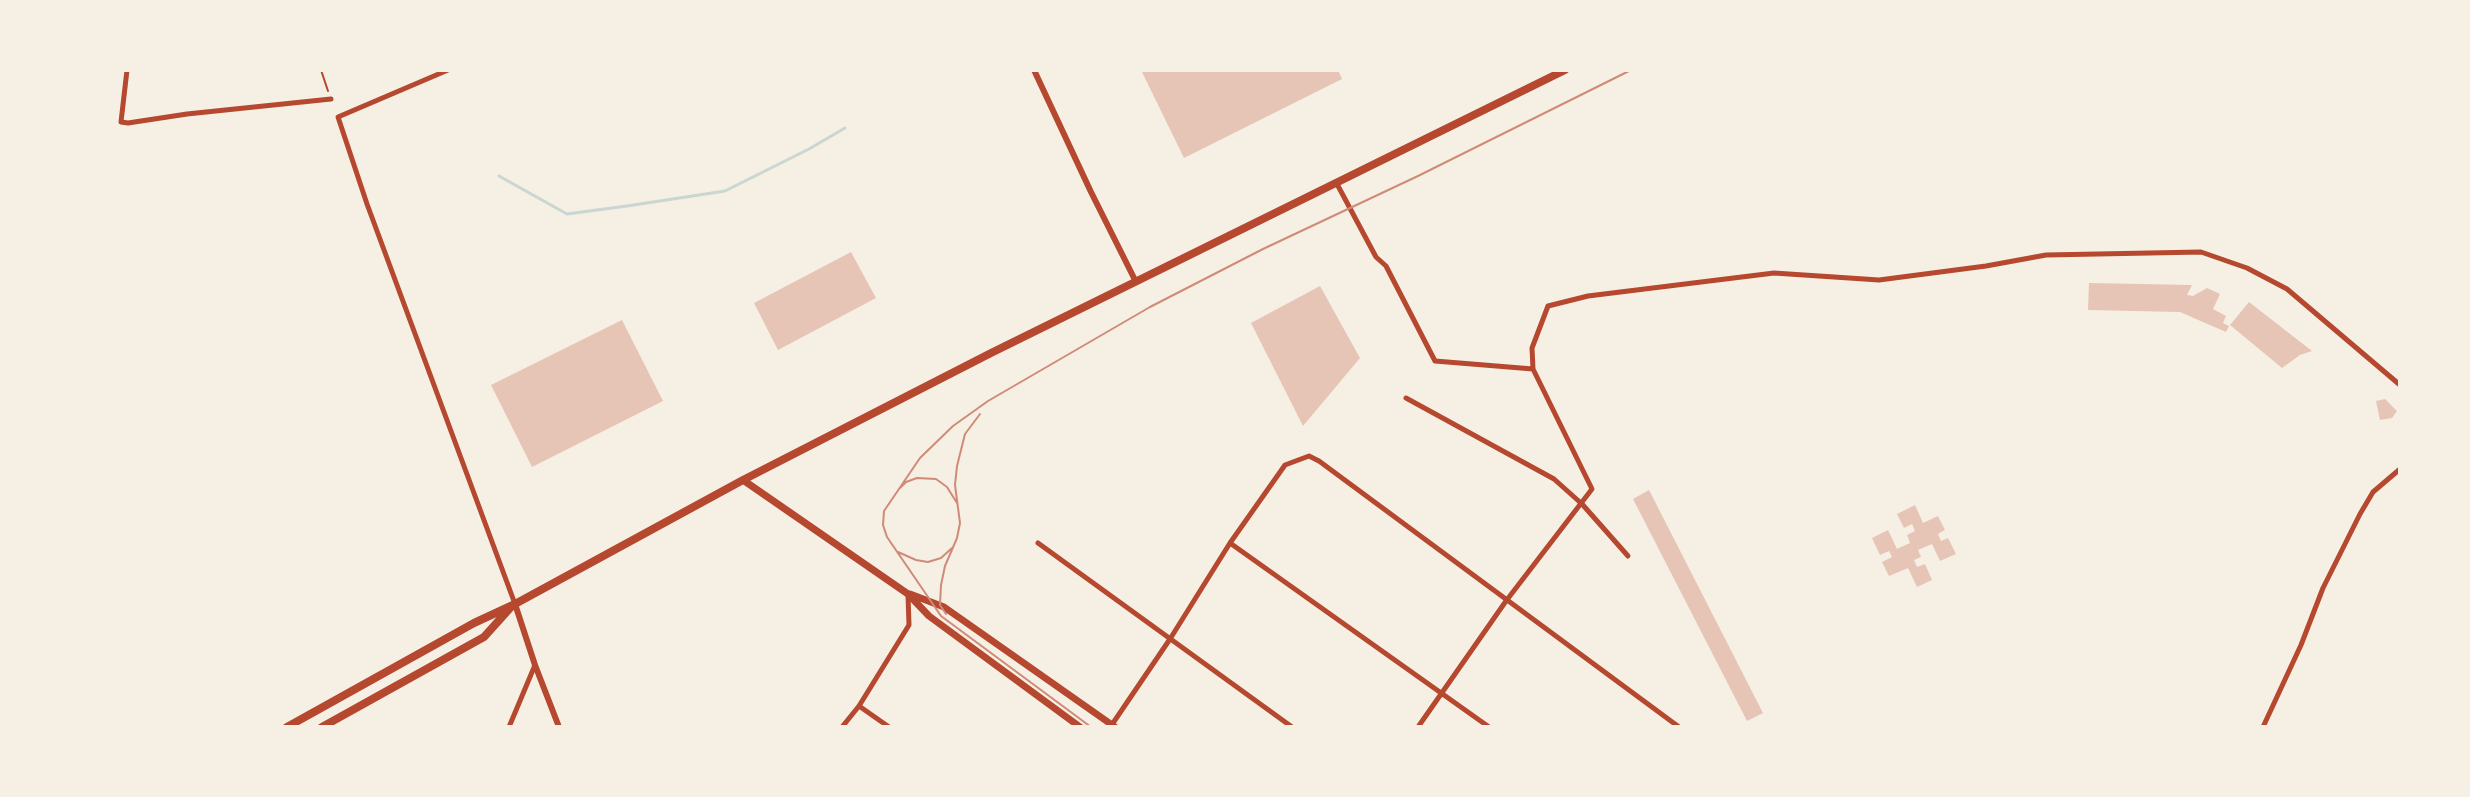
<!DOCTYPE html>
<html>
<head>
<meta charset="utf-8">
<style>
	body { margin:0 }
	#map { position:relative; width:2470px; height:797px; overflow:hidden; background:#f6efe4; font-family:Lato,sans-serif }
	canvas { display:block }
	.frame { position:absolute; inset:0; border:72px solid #f6efe4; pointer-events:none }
</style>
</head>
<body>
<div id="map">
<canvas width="2470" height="797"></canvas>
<div class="frame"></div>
</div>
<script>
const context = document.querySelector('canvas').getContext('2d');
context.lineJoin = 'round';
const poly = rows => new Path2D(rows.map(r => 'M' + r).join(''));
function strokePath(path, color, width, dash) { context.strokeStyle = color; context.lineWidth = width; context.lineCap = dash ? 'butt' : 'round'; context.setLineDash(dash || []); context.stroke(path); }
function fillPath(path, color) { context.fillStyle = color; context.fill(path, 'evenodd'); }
const stream = poly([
	[499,176,567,214,627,206,725,191,809,149,845,128]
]);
const building = poly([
	[1141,70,1338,70,1342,79,1184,158],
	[851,252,876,298,778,350,754,303],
	[2089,283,2192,285,2187,295,2193,296,2207,288,2220,294,2213,309,2226,316,2223,323,2229,326,2226,332,2180,312,2088,310],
	[1320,286,1360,358,1303,426,1251,323],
	[2249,302,2312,351,2300,355,2282,368,2230,325],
	[622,320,663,401,532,467,491,385],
	[2385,399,2397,411,2392,418,2380,420,2376,401],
	[1649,490,1763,713,1747,721,1633,499],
	[1915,505,1923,523,1938,516,1945,530,1938,534,1941,541,1948,538,1956,554,1940,561,1932,544,1918,550,1921,557,1914,560,1917,567,1925,564,1932,580,1917,587,1908,568,1889,576,1882,562,1892,557,1889,551,1880,555,1872,538,1888,530,1897,549,1910,543,1907,535,1915,531,1912,524,1904,528,1897,514]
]);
const path = poly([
	[321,70,328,91]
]);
const minor = poly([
	[127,70,121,122,128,123,187,114,331,99],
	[448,70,338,117,367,204,515,604],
	[1337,184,1376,257,1386,266,1435,361,1533,369,1532,348,1548,306,1588,296,1774,273,1879,280,1986,266,2046,255,2201,252,2247,268,2287,289,2400,385],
	[1406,398,1554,479,1582,504,1628,556],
	[1038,543,1292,727],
	[1230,543,1489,727],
	[859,706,889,727],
	[1111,726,1170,639,1230,543,1285,465,1309,456,1319,461,1679,727],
	[509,727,535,665],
	[842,727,859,706,909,625,908,595],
	[1418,727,1506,601,1592,489,1533,369],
	[2263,727,2301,645,2323,588,2360,514,2373,492,2400,469]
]);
const tertiary = poly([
	[1034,70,1091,192,1136,282],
	[515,604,535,665,559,727]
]);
const secondary = poly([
	[743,480,908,594,929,616,1080,727],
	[910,594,944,607,1115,727]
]);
const primary = poly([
	[287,727,474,623,515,604,743,480,991,353,1565,70],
	[322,727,484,637,511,607]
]);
const tram = poly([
	[900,488,906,482,917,478,936,479,947,487,957,503],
	[898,552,916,560,928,562,941,558,952,548],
	[946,614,940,605,941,585,945,566,957,538,960,523,955,485,957,466,965,434,980,414],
	[1091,727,941,616,887,537,883,525,884,511,920,458,953,426,988,401,1150,307,1263,249,1418,176,1631,70]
]);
strokePath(stream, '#c9d6d2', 3);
fillPath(building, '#e6c5b7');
strokePath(path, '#b5482f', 2);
strokePath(minor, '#b5482f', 5);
strokePath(tertiary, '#b5482f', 6);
strokePath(secondary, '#b5482f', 7);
strokePath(primary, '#b5482f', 8);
strokePath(tram, '#cf8b77', 2);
</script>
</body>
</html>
